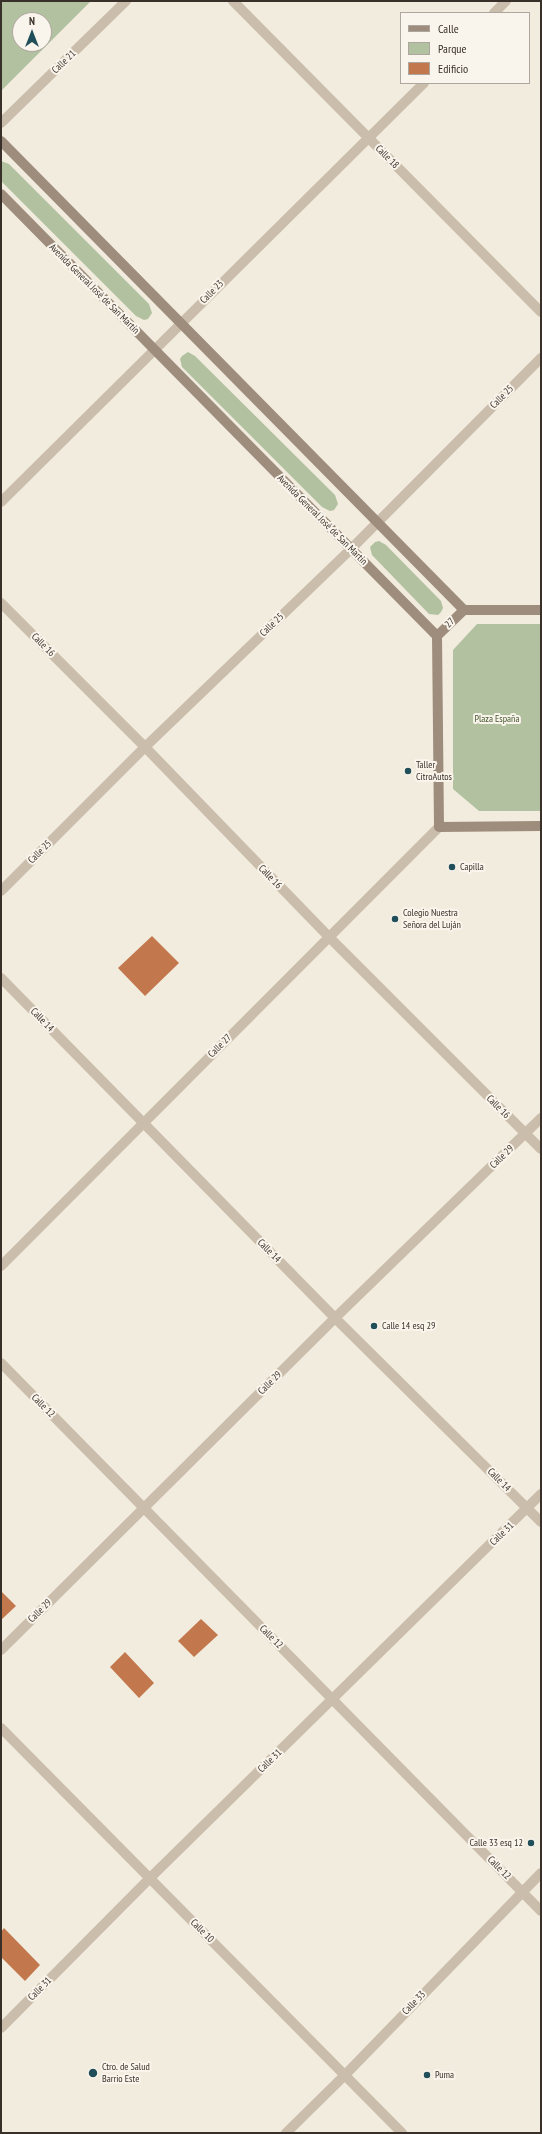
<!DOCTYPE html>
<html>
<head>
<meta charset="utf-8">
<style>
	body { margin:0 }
	#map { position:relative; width:542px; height:2134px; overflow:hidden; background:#f2ecdf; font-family:"PT Sans Narrow",sans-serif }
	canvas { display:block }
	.frame { position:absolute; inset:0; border:2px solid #39302a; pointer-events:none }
	.legend { position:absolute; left:400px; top:12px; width:130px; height:72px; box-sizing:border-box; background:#faf5ec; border:1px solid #ada69e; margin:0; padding:5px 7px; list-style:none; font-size:12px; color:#39302a }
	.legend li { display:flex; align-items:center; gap:8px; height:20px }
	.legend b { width:20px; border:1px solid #ada69e }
	.north { position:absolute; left:12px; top:12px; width:40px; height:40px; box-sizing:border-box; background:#faf5ec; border:1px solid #ada69e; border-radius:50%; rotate:0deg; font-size:11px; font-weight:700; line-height:16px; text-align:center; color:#39302a }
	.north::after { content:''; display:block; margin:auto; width:14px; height:18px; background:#204f59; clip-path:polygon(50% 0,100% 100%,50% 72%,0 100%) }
</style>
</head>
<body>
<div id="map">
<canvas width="542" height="2134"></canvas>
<div class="frame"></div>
<ul class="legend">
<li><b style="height:5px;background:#9e8d7d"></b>Calle</li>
<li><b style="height:11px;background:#b2c19f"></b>Parque</li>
<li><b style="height:11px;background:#c3774d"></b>Edificio</li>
</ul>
<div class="north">N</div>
</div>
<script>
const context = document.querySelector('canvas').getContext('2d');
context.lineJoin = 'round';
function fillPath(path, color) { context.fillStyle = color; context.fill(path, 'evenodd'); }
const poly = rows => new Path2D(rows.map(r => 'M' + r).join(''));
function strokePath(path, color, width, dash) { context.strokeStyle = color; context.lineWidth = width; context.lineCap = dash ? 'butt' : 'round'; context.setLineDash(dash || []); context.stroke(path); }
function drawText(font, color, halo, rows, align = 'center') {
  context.font = font + ' "PT Sans Narrow",sans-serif'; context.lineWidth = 4; context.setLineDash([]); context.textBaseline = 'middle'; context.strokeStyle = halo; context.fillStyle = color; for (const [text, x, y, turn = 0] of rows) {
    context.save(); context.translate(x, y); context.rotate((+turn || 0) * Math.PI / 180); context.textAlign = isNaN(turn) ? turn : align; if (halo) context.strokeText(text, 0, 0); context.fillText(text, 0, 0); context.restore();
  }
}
const green = poly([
	[1,1,91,1,1,91],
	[20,20,44,20,44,44,20,44],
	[1,161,9,164,149,304,152,313,148,319,144,320,136,316,1,181],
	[188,352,195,356,335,495,338,504,334,510,330,511,322,507,182,367,180,359,182,356],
	[379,541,386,545,441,601,443,608,441,612,438,615,429,614,372,555,370,547,375,542],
	[477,624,541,624,541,811,479,811,453,789,453,650]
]);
const building = poly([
	[152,936,179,963,145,996,118,968],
	[1,1591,16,1606,1,1620],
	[201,1619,218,1635,194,1657,178,1641],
	[125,1652,154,1683,139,1698,110,1667],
	[4,1928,40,1965,25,1981,1,1957,1,1932]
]);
const minor = poly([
	[233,1,541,312],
	[494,13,506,1],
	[1,123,126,1],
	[1,502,424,83],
	[1,603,145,747,329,937,541,1149],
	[1,891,145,747,351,549,541,358],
	[1,978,335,1318,541,1522],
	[1,1363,541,1911],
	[1,1650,335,1318,541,1118],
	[1,2028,150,1878,541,1494],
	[286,2133,345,2075,541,1873]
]);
const tertiary = poly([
	[1,1266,439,827],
	[1,1728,402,2133]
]);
const secondary = poly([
	[1,141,464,610,541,610],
	[1,194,437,636,439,827,541,826],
	[437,636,464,610]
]);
const markers = [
	[408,771,4,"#204f59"],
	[452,867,4,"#204f59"],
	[395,919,4,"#204f59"],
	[374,1326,4,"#204f59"],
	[531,1843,4,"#204f59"],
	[93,2073,5,"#204f59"],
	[427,2075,4,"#204f59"]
];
const streetNames = [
	["Calle 21",64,62,-44],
	["Calle 18",387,157,45],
	["Avenida General José de San Martín",94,289,45],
	["Calle 23",212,292,-45],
	["Calle 25",502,397,-45],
	["Avenida General José de San Martín",322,520,45],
	["27",450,623,-45],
	["Calle 25",272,625,-44],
	["Calle 16",43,645,45],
	["Calle 25",40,852,-45],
	["Calle 16",270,877,46],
	["Calle 14",42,1020,46],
	["Calle 27",220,1046,-45],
	["Calle 16",498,1107,45],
	["Calle 29",502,1157,-44],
	["Calle 14",269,1251,45],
	["Calle 29",270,1383,-45],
	["Calle 12",43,1406,45],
	["Calle 14",499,1480,45],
	["Calle 31",502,1534,-44],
	["Calle 29",40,1611,-45],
	["Calle 12",271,1637,45],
	["Calle 31",270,1761,-44],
	["Calle 12",499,1868,45],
	["Calle 10",202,1931,45],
	["Calle 31",40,1989,-45],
	["Calle 33",414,2003,-46]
];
const parkNames = [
	["Plaza España",497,719]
];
const poiNames = [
	["Taller",416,765],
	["CitroAutos",416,777],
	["Capilla",460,867],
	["Colegio Nuestra",403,913],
	["Señora del Luján",403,925],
	["Calle 14 esq 29",382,1326],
	["Calle 33 esq 12",523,1843,"right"],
	["Ctro. de Salud",102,2067],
	["Barrio Este",102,2079],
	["Puma",435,2075]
];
fillPath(green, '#b2c19f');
fillPath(building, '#c3774d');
strokePath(minor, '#cbbdab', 10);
strokePath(tertiary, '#cbbdab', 10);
strokePath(secondary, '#9e8d7d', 10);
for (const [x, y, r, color] of markers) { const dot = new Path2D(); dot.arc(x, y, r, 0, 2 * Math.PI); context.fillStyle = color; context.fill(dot); strokePath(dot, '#faf5ec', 1.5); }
drawText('10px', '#39302a', '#faf5ec', streetNames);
drawText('10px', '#43562e', '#faf5ec', parkNames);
drawText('10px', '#39302a', '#faf5ec', poiNames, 'left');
</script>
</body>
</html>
